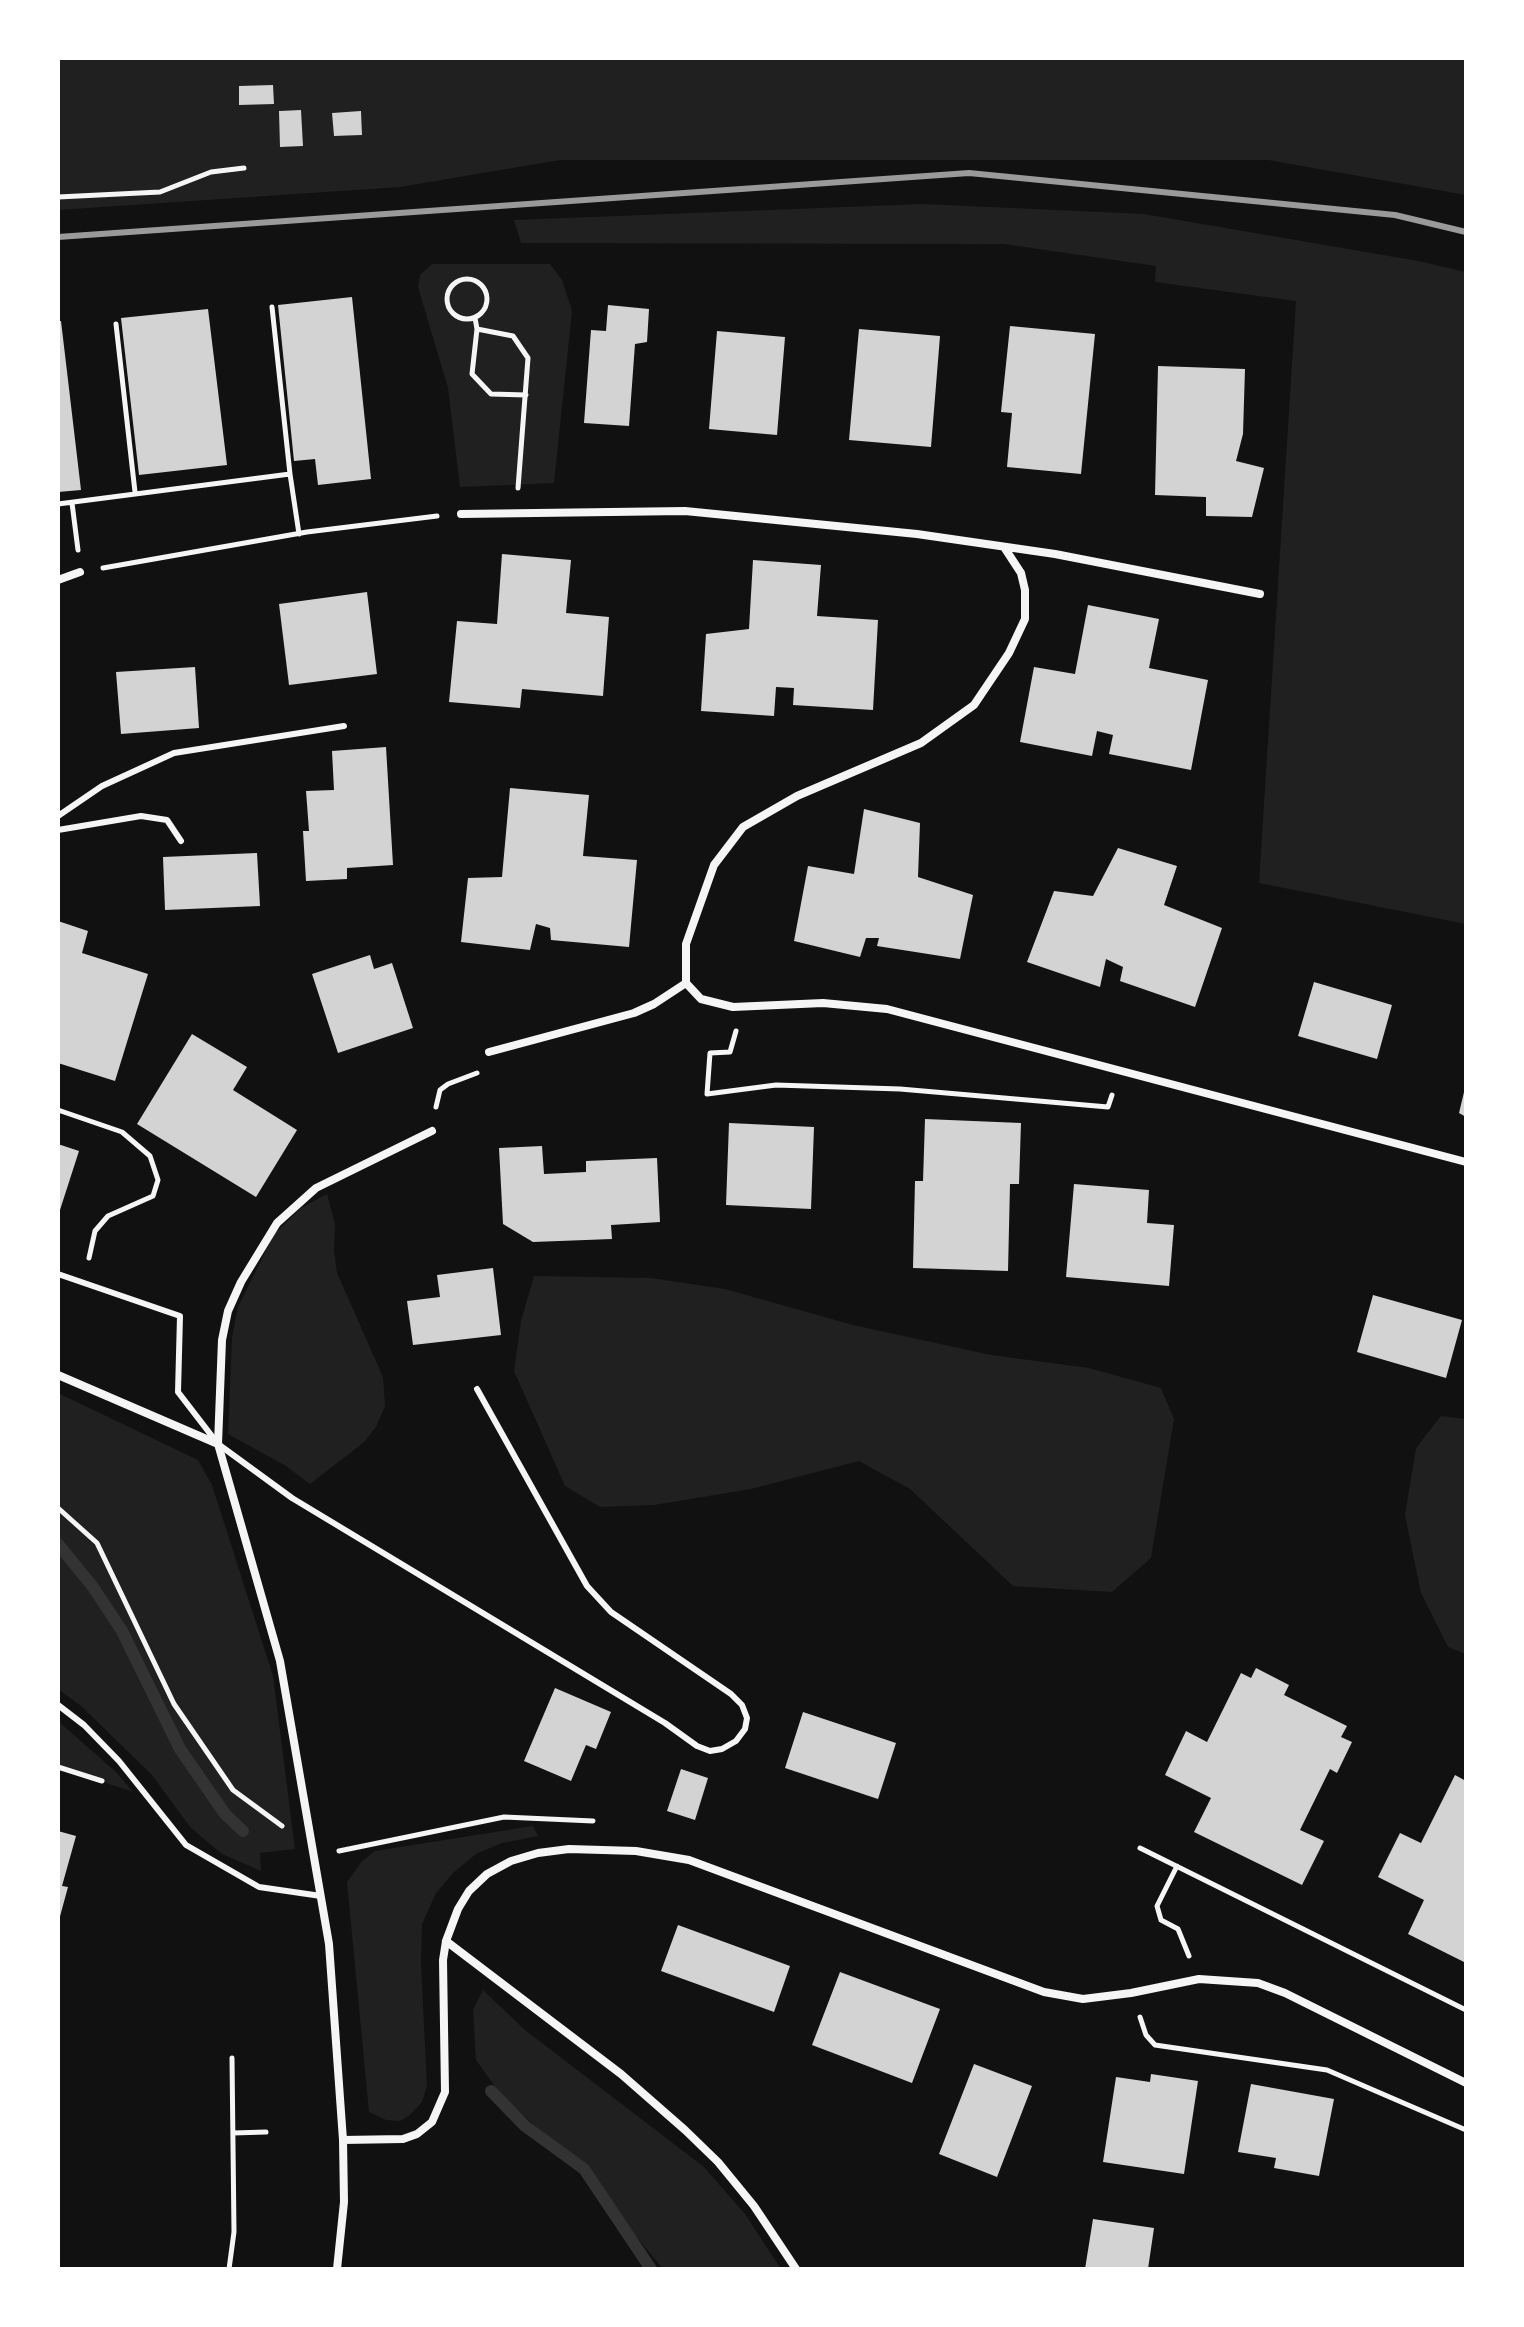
<!DOCTYPE html>
<html>
<head>
<meta charset="utf-8">
<style>
	body { margin:0 }
	#map { position:relative; width:1524px; height:2327px; overflow:hidden; background:#111; font-family:Manrope,sans-serif }
	canvas { display:block }
	.frame { position:absolute; inset:0; border:60px solid #fff; pointer-events:none }
</style>
</head>
<body>
<div id="map">
<canvas width="1524" height="2327"></canvas>
<div class="frame"></div>
</div>
<script>
const context = document.querySelector('canvas').getContext('2d');
context.lineJoin = 'round';
function fillPath(path, color) { context.fillStyle = color; context.fill(path, 'evenodd'); }
const poly = rows => new Path2D(rows.map(r => 'M' + r).join(''));
function strokePath(path, color, width, dash) { context.strokeStyle = color; context.lineWidth = width; context.lineCap = dash ? 'butt' : 'round'; context.setLineDash(dash || []); context.stroke(path); }
const green = poly([
	[58,58,1466,58,1466,195,1268,160,560,160,400,187,58,210],
	[301,110,303,145,281,147,280,111],
	[361,112,362,135,334,136,332,113],
	[923,204,1144,214,1418,261,1466,272,1466,924,1259,883,1296,301,1155,282,1156,266,1004,244,521,243,514,220],
	[432,264,550,264,562,280,572,311,554,483,460,487,448,388,418,287,420,275],
	[327,1194,335,1224,334,1251,337,1273,383,1377,385,1406,376,1427,363,1443,310,1484,286,1466,228,1434,232,1337,238,1307,274,1234,301,1208],
	[534,1276,651,1278,725,1289,853,1325,991,1355,1089,1368,1161,1388,1174,1419,1151,1558,1112,1592,1013,1586,910,1489,859,1461,751,1489,654,1505,600,1507,565,1486,514,1371,521,1321],
	[58,1393,198,1460,212,1485,273,1676,295,1849,260,1853,261,1871,222,1854,190,1827,152,1775,81,1706,58,1689],
	[1441,1416,1466,1419,1466,1654,1448,1647,1421,1593,1405,1515,1416,1448],
	[58,1721,116,1772,133,1792,58,1767],
	[533,1826,538,1836,502,1843,476,1854,453,1873,436,1893,422,1924,421,1965,427,2086,422,2102,410,2115,400,2121,386,2120,369,2112,347,1882,362,1861,375,1851],
	[483,1990,525,2030,704,2167,745,2214,781,2269,663,2269,574,2161,501,2095,476,2060,473,2010]
]);
const stream = poly([
	[58,1544,93,1587,122,1631,180,1749,225,1814,243,1831],
	[491,2091,525,2126,584,2169,651,2269]
]);
const building = poly([
	[273,85,274,104,239,105,239,86],
	[301,110,303,146,280,147,279,111],
	[361,111,362,135,334,136,332,113],
	[352,297,371,479,318,485,315,459,294,461,278,305],
	[608,305,649,309,647,342,635,344,629,426,584,423,591,330,606,331],
	[208,309,227,465,139,475,121,318],
	[58,321,61,321,81,490,58,492],
	[1010,326,1095,334,1081,474,1007,467,1012,413,1001,412],
	[859,329,940,336,931,447,849,440],
	[717,331,785,337,777,435,709,429],
	[1158,366,1245,369,1243,434,1236,461,1264,468,1252,517,1206,516,1206,497,1155,495],
	[502,554,571,560,566,613,609,617,603,696,522,689,520,708,449,702,457,621,497,624],
	[753,560,821,565,817,616,878,620,873,710,793,705,794,688,776,687,774,716,701,711,706,634,749,629],
	[367,592,377,674,289,685,279,604],
	[1088,605,1159,619,1149,668,1208,680,1191,770,1109,754,1113,735,1097,731,1092,756,1020,742,1034,667,1075,674],
	[195,667,199,728,121,734,116,672],
	[386,747,393,865,347,868,347,879,306,881,303,831,309,831,306,791,334,790,332,751],
	[510,788,589,795,583,856,637,860,629,947,551,940,550,928,536,924,530,950,461,942,468,878,502,877],
	[864,809,920,823,918,877,973,895,960,959,877,946,879,938,866,938,860,957,794,941,808,866,854,874],
	[1118,848,1177,866,1164,905,1222,928,1195,1007,1120,981,1123,967,1106,959,1100,987,1027,962,1054,891,1093,896],
	[257,853,260,906,165,910,163,857],
	[58,921,88,931,82,953,148,974,115,1081,58,1063],
	[370,955,374,969,392,963,413,1028,338,1053,312,974],
	[1314,982,1392,1005,1377,1059,1298,1036],
	[192,1034,247,1067,233,1090,297,1130,256,1197,137,1124],
	[1465,1088,1466,1088,1466,1117,1459,1113],
	[925,1119,1021,1123,1019,1184,1010,1184,1008,1271,913,1268,915,1181,923,1181],
	[729,1123,814,1127,811,1209,726,1205],
	[58,1144,79,1151,59,1213,58,1213],
	[542,1146,544,1174,586,1172,586,1161,657,1158,660,1222,611,1225,612,1239,533,1242,503,1224,499,1148],
	[1074,1184,1149,1190,1147,1223,1174,1225,1169,1286,1066,1277],
	[493,1268,501,1335,413,1345,407,1301,440,1297,437,1275],
	[1373,1295,1462,1320,1446,1378,1357,1352],
	[1256,1668,1289,1685,1284,1695,1347,1726,1341,1737,1352,1742,1337,1773,1330,1769,1300,1830,1324,1841,1302,1885,1194,1832,1211,1798,1165,1775,1186,1731,1207,1742,1241,1673,1251,1678],
	[555,1688,611,1712,596,1749,586,1745,571,1781,524,1761],
	[803,1712,896,1743,878,1799,785,1768],
	[681,1769,708,1778,695,1820,667,1811],
	[1455,1775,1466,1781,1466,1963,1408,1934,1424,1900,1378,1877,1400,1833,1421,1843],
	[58,1831,76,1836,62,1886,68,1887,59,1920],
	[678,1925,790,1966,774,2012,661,1971],
	[840,1972,940,2009,912,2083,812,2045],
	[974,2064,1032,2086,997,2177,939,2154],
	[1151,2074,1198,2081,1184,2174,1103,2162,1116,2077,1150,2082],
	[1251,2084,1334,2099,1319,2176,1274,2168,1276,2158,1238,2152],
	[1093,2219,1154,2228,1148,2269,1085,2269]
]);
const path = poly([
	[58,197,160,192,211,172,244,168],
	'447 299a20 20 0 1 1 40 0a20 20 0 1 1-40 0Z',
	[475,318,477,329,472,374,491,394,526,395],
	[116,324,135,492],
	[477,329,513,336,528,358,518,488],
	[290,474,299,534],
	[72,503,78,550],
	[58,504,290,474,272,307],
	[103,568,307,532,437,516],
	[736,1031,730,1052,710,1053,707,1094,776,1085,900,1089,1108,1107,1112,1095],
	[436,1107,440,1090,448,1084,477,1073],
	[58,1110,122,1132,150,1156,158,1180,153,1196,108,1216,95,1231,89,1258],
	[58,1508,97,1543,174,1704,233,1790,282,1826],
	[58,1767,102,1781],
	[1140,1848,1466,2010],
	[339,1851,504,1817,593,1821],
	[1177,1866,1157,1906,1161,1920,1178,1929,1189,1956],
	[1140,2017,1146,2035,1155,2045,1327,2070,1466,2130],
	[233,2133,266,2132],
	[229,2269,234,2232,232,2058]
]);
const service = poly([
	[58,816,102,786,174,753,344,726],
	[58,830,141,816,167,820,181,841],
	[58,1274,180,1316,178,1392,218,1444,292,1498,665,1723,697,1746,710,1751,722,1749,736,1741,745,1729,747,1718,742,1705,731,1694,611,1612,587,1586,477,1389],
	[58,1705,84,1725,119,1761,186,1845,259,1887,321,1896]
]);
const minor = poly([
	[461,514,685,511,917,534,1055,554,1260,594],
	[58,580,80,572],
	[686,983,701,999,733,1007,823,1003,887,1009,1466,1162],
	[686,983,686,944,714,865,743,827,797,796,921,743,974,705,1009,653,1025,619,1025,590,1021,573,1004,547],
	[489,1052,634,1013,654,1004,686,983],
	[58,1375,218,1444],
	[446,1941,621,2074,685,2130,718,2162,754,2206,796,2269],
	[343,2140,403,2139,417,2134,432,2122,445,2092,443,1960,446,1941,458,1909,469,1891,487,1874,511,1861,538,1853,569,1849,636,1851,689,1860,1044,1992,1083,1999,1131,1993,1199,1979,1258,1983,1285,1993,1466,2083],
	[337,2269,344,2202,343,2140,329,1944,280,1661,218,1444,222,1340,228,1311,241,1282,277,1223,316,1188,432,1131]
]);
const rail = poly([
	[58,237,969,173,1395,215,1466,232]
]);
fillPath(green, '#202020');
strokePath(stream, '#333', 12);
fillPath(building, '#d3d3d3');
strokePath(path, '#f5f5f5', 5);
strokePath(service, '#f5f5f5', 6);
strokePath(minor, '#f5f5f5', 8);
strokePath(rail, '#9a9a9a', 6);
</script>
</body>
</html>
